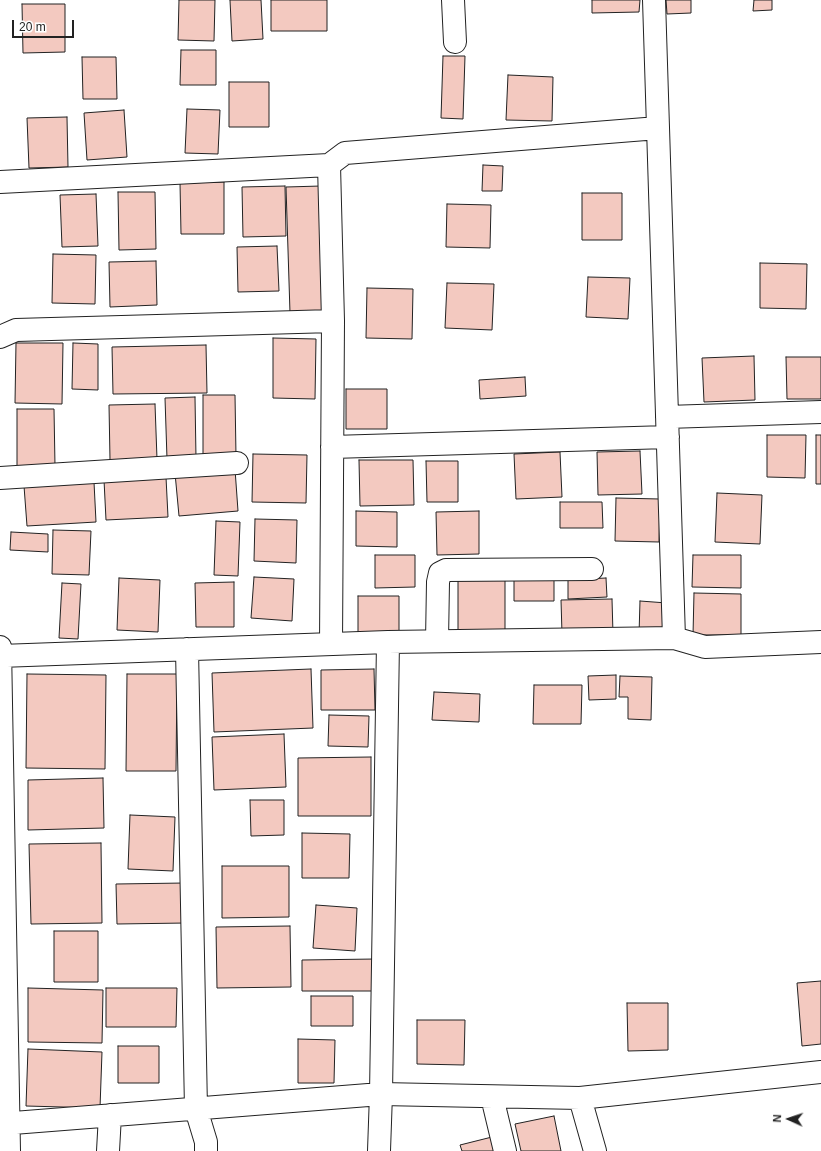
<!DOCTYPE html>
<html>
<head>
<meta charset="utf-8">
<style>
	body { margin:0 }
	#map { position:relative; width:821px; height:1151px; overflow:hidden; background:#fff; font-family:Helvetica,sans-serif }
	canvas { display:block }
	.north { position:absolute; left:769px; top:1099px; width:40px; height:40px; -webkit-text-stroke:3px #fff; paint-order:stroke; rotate:273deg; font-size:11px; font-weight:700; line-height:16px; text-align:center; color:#222 }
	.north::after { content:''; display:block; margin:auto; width:14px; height:18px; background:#222; clip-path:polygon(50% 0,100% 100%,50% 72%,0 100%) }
	.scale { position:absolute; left:12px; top:20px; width:62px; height:18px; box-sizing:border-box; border:2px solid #222; border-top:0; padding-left:5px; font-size:12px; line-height:14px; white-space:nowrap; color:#222; -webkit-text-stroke:3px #fff; paint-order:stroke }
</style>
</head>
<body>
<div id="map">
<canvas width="821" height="1151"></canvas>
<div class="north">N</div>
<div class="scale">20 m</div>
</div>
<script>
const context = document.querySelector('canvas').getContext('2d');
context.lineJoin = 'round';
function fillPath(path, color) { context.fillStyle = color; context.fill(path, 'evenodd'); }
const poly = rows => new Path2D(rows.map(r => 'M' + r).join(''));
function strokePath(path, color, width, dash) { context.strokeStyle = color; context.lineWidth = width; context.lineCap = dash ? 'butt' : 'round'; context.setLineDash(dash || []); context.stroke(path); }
const building = poly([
	[179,0,215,0,214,41,178,40,179,0],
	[230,0,261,0,263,39,232,41,230,0],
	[271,0,327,0,327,31,271,31,271,0],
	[592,0,640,0,639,12,592,13,592,0],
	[666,0,691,0,691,13,667,14,666,0],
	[754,0,772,0,772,10,753,11,754,0],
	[22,4,65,4,65,52,23,53,22,4],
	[181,50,216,50,216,85,180,85,181,50],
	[443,56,465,56,463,119,441,118,443,56],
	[82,57,116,57,117,99,83,99,82,57],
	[508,75,553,77,552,121,506,120,508,75],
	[229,82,269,82,269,127,229,127,229,82],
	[187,109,220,110,218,154,185,153,187,109],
	[124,110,127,157,87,160,84,113,124,110],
	[67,117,68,167,29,168,27,118,67,117],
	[483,165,503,166,502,191,482,191,483,165],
	[224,182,224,234,181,234,180,183,224,182],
	[285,186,286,236,243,237,242,187,285,186],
	[321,186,324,312,290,313,286,187,321,186],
	[118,192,155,192,156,249,119,250,118,192],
	[582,193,622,193,622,240,582,240,582,193],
	[96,194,98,246,62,247,60,195,96,194],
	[447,204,491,205,490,248,446,247,447,204],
	[277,246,279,291,238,292,237,247,277,246],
	[53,254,96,255,95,304,52,303,53,254],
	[156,261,157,305,110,307,109,262,156,261],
	[760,263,807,264,806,309,760,308,760,263],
	[588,277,630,278,628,319,586,317,588,277],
	[447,283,494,284,492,330,445,328,447,283],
	[367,288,413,289,412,339,366,338,367,288],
	[273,338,316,339,315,399,273,398,273,338],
	[16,343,63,343,62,404,15,403,16,343],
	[73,343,98,344,98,390,72,389,73,343],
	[206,345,207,393,113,394,112,347,206,345],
	[754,356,755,400,704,402,702,358,754,356],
	[786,357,821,357,821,399,787,399,786,357],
	[525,377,526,396,480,399,479,380,525,377],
	[346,389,387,389,387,429,346,429,346,389],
	[203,395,235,395,236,456,203,456,203,395],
	[195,397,196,458,167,459,165,398,195,397],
	[155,404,157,459,110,460,109,405,155,404],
	[17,409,54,409,55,466,17,467,17,409],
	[767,435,806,435,805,478,767,477,767,435],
	[816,435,821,435,821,484,816,484,816,435],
	[640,451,642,494,598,495,597,452,640,451],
	[560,452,562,497,516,499,514,454,560,452],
	[253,454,307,455,306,503,252,502,253,454],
	[359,460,413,460,414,505,360,506,359,460],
	[426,461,458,461,458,502,427,502,426,461],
	[235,469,238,511,179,516,175,473,235,469],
	[166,477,168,517,106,520,104,480,166,477],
	[94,482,96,522,27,526,24,486,94,482],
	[717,493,762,495,760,544,715,542,717,493],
	[616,498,660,499,659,542,615,541,616,498],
	[560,502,602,502,603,528,560,528,560,502],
	[356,511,397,512,397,547,356,546,356,511],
	[479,511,479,554,437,555,436,512,479,511],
	[255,519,297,520,296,563,254,561,255,519],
	[216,521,240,522,238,576,214,575,216,521],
	[53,530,91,531,89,575,52,574,53,530],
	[11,532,48,534,48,552,10,550,11,532],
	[375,555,415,555,415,587,375,588,375,555],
	[693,555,741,555,741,588,692,587,693,555],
	[254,577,294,579,292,621,251,618,254,577],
	[458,577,505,577,505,635,458,635,458,577],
	[514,577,554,577,554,601,514,601,514,577],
	[119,578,160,580,158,632,117,630,119,578],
	[606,578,607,597,568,599,568,580,606,578],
	[234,582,234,627,196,627,195,583,234,582],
	[62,583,81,584,78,639,59,638,62,583],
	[694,593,741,594,741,635,693,635,694,593],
	[358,596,399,596,399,632,358,632,358,596],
	[612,599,613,634,562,634,561,600,612,599],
	[640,601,667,603,666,636,639,635,640,601],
	[311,669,313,728,214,732,212,673,311,669],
	[374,669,375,710,321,710,321,670,374,669],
	[27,674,106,675,105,769,26,768,27,674],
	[127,674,177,674,176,771,126,771,127,674],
	[616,675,616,699,589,700,588,676,616,675],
	[620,676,652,677,651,720,628,719,628,697,619,697,620,676],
	[534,685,582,685,581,724,533,724,534,685],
	[434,692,480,694,479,722,432,720,434,692],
	[329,715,369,716,368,747,328,746,329,715],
	[284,734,286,787,214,790,212,737,284,734],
	[371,757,371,816,298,816,298,758,371,757],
	[103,778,104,828,28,830,28,780,103,778],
	[250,800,284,800,284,835,251,836,250,800],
	[130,815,175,817,173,871,128,869,130,815],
	[302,833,350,834,349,878,302,878,302,833],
	[101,843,102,923,31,924,29,844,101,843],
	[222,866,289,866,289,917,222,918,222,866],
	[185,883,186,923,117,924,116,884,185,883],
	[316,905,357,908,355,951,313,948,316,905],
	[290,926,291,987,217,988,216,927,290,926],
	[54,931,98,931,98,982,54,982,54,931],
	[376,959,376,991,302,991,302,960,376,959],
	[821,981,821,1044,802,1046,797,983,821,981],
	[28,988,103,990,102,1043,28,1042,28,988],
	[106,988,177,988,176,1027,106,1027,106,988],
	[311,996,353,996,353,1026,311,1026,311,996],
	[627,1003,668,1003,668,1050,628,1051,627,1003],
	[417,1020,465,1020,464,1065,417,1064,417,1020],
	[298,1039,335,1040,334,1083,298,1083,298,1039],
	[118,1046,159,1046,159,1083,118,1083,118,1046],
	[28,1049,102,1052,100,1108,26,1106,28,1049],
	[554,1116,561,1151,521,1151,515,1124,554,1116],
	[496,1136,499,1151,462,1151,460,1145,496,1136]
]);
const minor = poly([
	[453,0,455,42],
	[654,0,674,638],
	[329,165,333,321,331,644],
	[0,182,329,165,345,153,658,128],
	[0,337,16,330,333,321],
	[667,417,821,412],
	[332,447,668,437],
	[0,478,237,463],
	[437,641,438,582,440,573,446,570,592,569],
	[0,647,9,1151],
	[187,649,196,1109,206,1142,206,1151],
	[0,656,388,642,674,638,705,647,821,642],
	[492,1097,505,1151],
	[580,1098,595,1151],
	[0,1124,381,1094,580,1098,821,1072],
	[108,1151,110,1115],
	[379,1151,381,1094,388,642]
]);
fillPath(building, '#f3c9c0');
strokePath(building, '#222', 1);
strokePath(minor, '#222', 24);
strokePath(minor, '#fff', 22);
</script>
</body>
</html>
